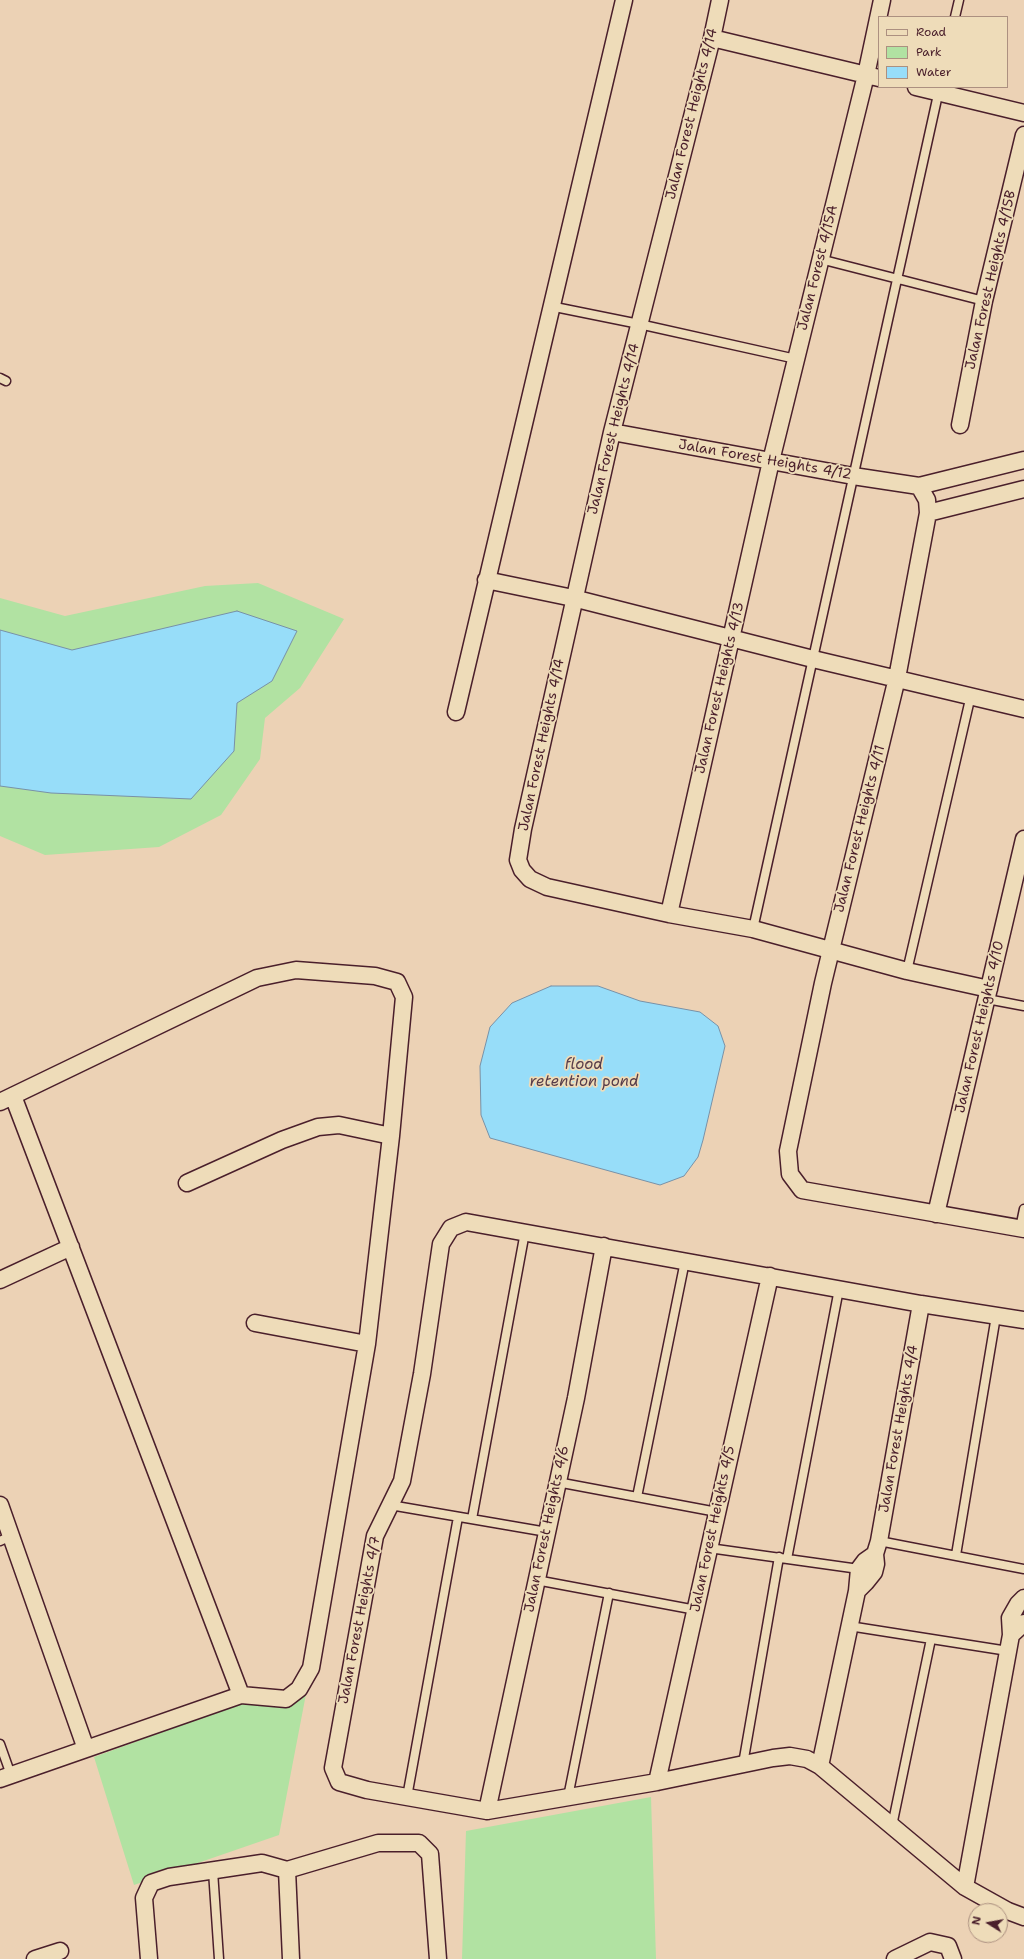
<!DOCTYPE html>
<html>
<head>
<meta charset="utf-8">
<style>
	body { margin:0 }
	#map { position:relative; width:1024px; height:1959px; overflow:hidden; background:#ecd2b5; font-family:"Shantell Sans",sans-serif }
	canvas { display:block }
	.legend { position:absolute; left:878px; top:16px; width:130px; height:72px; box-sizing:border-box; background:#eedcb9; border:1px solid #ac9080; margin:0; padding:5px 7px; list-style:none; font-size:12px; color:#4a1f2b }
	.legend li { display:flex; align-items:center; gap:8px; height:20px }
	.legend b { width:20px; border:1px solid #ac9080 }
	.north { position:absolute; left:968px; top:1903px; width:40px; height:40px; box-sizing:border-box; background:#eedcb9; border:1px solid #ac9080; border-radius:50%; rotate:281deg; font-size:11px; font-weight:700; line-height:16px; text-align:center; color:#4a1f2b }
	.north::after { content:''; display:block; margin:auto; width:14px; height:18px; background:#4a1f2b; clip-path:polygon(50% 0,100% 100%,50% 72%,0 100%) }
</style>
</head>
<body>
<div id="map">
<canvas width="1024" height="1959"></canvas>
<ul class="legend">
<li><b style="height:5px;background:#eedcb9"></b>Road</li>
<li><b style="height:11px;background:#b1e2a2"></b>Park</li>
<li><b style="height:11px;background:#97ddf9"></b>Water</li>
</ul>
<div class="north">N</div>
</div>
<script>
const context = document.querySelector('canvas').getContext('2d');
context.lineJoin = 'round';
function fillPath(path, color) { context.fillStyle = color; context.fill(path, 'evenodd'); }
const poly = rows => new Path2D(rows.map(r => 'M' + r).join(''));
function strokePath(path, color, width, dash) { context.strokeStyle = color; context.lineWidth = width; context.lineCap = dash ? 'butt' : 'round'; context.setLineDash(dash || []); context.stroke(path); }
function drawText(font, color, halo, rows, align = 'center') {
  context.font = font + ' "Shantell Sans",sans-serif'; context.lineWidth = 3.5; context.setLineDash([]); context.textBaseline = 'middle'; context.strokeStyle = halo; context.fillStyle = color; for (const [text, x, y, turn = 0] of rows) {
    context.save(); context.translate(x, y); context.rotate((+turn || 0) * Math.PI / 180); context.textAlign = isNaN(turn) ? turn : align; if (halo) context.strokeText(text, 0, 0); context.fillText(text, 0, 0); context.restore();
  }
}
const green = poly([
	[258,583,344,619,300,688,265,718,260,759,221,815,159,847,45,855,0,836,0,598,65,616,205,586],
	[306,1694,279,1835,134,1885,94,1757,242,1703,280,1706],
	[651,1797,656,1959,462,1959,466,1831]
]);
const water = poly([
	[237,611,297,631,272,681,237,703,234,751,191,799,51,793,0,786,0,630,72,650,237,611],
	[551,986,598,986,640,1001,700,1012,718,1026,725,1046,703,1140,698,1157,684,1176,660,1185,490,1138,481,1115,480,1066,490,1027,512,1003,551,986]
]);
const service = poly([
	[955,17,959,0],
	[820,259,984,301],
	[550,306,639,324,796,359],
	[0,378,6,381],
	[753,929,939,90],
	[907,971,971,695],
	[987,999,1024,1006],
	[1020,1228,1024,1209],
	[557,1482,717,1512],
	[637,1497,685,1261],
	[390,1505,547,1532],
	[472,1519,525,1232],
	[0,1541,11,1536],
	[879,1541,1024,1569],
	[709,1548,859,1569],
	[956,1555,996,1316],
	[787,1559,839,1289],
	[536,1580,696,1610],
	[849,1626,1008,1651],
	[0,1744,11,1775],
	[743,1764,779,1557],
	[407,1797,458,1517],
	[568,1797,609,1593],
	[892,1826,931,1639],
	[213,1871,219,1959]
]);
const minor = poly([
	[720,0,712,38,612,432,523,829,518,860,522,870,530,879,547,887,669,914,753,929,907,971,989,989],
	[712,38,879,78],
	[916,87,1024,113],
	[960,425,984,301,1024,135],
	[612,432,853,476,919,486,1024,460],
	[919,486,927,500,928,513,897,678,823,983,788,1151,790,1174,802,1190,1024,1229],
	[928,513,1024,489],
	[486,580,573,598,813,659,1024,709],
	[456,712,624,0],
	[669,914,771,461,866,75,882,0],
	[13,1096,241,1695],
	[0,1102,257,978,296,970,375,976,397,982,404,997,391,1136,367,1344,311,1668,299,1689,286,1699,241,1695,0,1779],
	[187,1183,282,1140,318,1127,339,1125,391,1136],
	[936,1214,1024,839],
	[0,1280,71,1247],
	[1024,1320,921,1304,466,1222,451,1228,441,1244,422,1374,402,1481,375,1536,333,1768,339,1782,367,1790,487,1811,657,1782,773,1758,790,1756,807,1759,820,1766,965,1887,1008,1911,1024,1917],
	[255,1323,367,1344],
	[0,1505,86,1749],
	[857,1591,866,1582,874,1572,876,1564,875,1554,879,1541,921,1304],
	[1011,1635,1024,1623],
	[820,1766,857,1591,859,1569,865,1561,875,1554],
	[657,1782,770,1276],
	[487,1811,576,1398,604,1246],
	[287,1870,378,1843,419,1843,430,1854,438,1959],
	[287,1870,291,1959],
	[965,1887,1011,1635,1010,1618,1018,1604,1024,1598],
	[35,1959,60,1951],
	[149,1959,144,1898,151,1883,169,1877,262,1863,287,1870],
	[895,1959,930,1942,948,1946,953,1959]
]);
const streetNames = [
	["Jalan Forest Heights 4/14",692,114,-76],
	["Jalan Forest 4/15A",818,268,-76],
	["Jalan Forest Heights 4/15B",991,280,-77],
	["Jalan Forest Heights 4/14",614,429,-76],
	["Jalan Forest Heights 4/12",765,460,10],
	["Jalan Forest Heights 4/13",720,688,-77],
	["Jalan Forest Heights 4/14",542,745,-78],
	["Jalan Forest Heights 4/11",860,829,-76],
	["Jalan Forest Heights 4/10",980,1027,-77],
	["Jalan Forest Heights 4/4",899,1429,-80],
	["Jalan Forest Heights 4/6",547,1529,-78],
	["Jalan Forest Heights 4/5",713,1529,-78],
	["Jalan Forest Heights 4/7",360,1620,-79]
];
const waterNames = [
	["flood",584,1065],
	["retention pond",584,1082]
];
fillPath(green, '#b1e2a2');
fillPath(water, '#97ddf9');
strokePath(water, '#7891a7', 1);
strokePath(service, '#4a1f2b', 11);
strokePath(minor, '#4a1f2b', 19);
strokePath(service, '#eedcb9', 8);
strokePath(minor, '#eedcb9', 16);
drawText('14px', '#4a1f2b', '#eedcb9', streetNames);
drawText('italic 15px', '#563c4a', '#eedcb9', waterNames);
</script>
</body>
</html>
